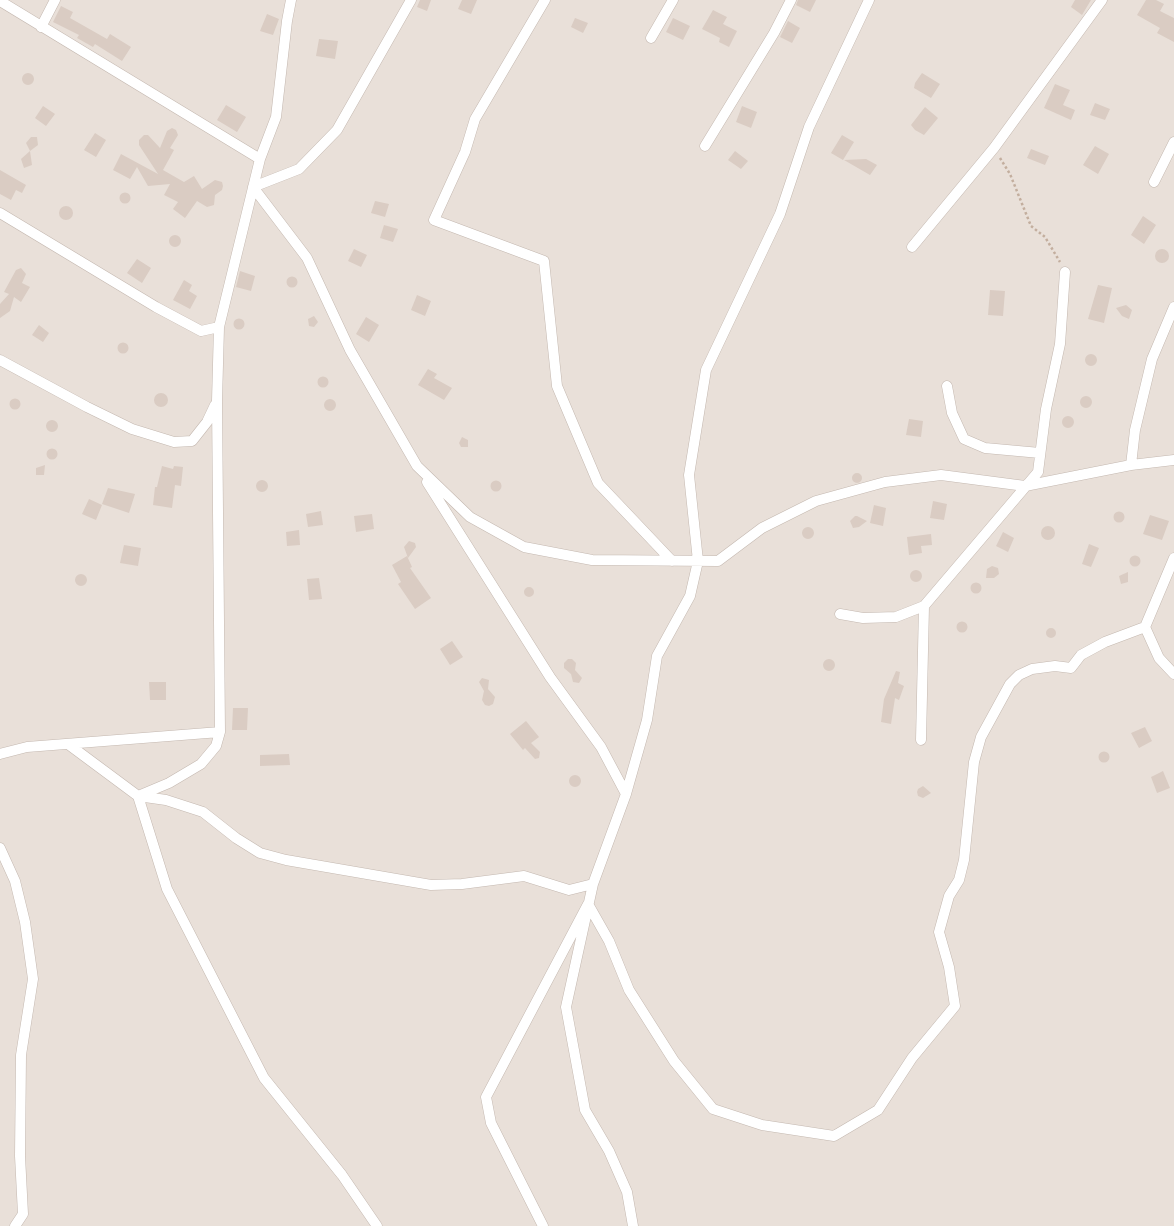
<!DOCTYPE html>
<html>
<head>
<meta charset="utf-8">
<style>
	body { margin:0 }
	canvas { display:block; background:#f5f0eb }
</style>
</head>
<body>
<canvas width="1174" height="1226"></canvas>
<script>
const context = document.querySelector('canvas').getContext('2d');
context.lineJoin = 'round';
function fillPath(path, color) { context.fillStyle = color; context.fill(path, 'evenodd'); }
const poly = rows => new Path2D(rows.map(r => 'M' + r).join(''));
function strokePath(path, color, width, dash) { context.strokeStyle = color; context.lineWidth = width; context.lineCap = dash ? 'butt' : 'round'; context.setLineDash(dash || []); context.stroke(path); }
const residential = poly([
	[0,0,1174,0,1174,1226,0,1226]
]);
const building = poly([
	[420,0,431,0,427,11,417,7],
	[462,0,477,0,471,14,458,9],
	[798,0,816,0,810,12,796,5],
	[1075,0,1091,0,1082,15,1071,7],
	[1146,0,1156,0,1164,4,1160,11,1174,18,1174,42,1157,33,1160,28,1137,15],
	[61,6,73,12,70,18,107,39,110,34,131,47,122,61,95,44,93,47,77,38,79,35,53,22],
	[713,10,727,17,723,24,737,31,729,47,719,42,720,38,702,29],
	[267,14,279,19,273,35,260,31],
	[575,18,588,23,583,33,571,27],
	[673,18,690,26,683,40,666,32],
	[788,21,800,28,792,43,780,37],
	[319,39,338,41,335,59,316,56],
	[922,73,940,84,931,98,914,88,915,83],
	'22 79a6 6 0 1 1 12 0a6 6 0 1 1-12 0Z',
	[1055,84,1070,90,1063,105,1075,110,1071,120,1044,108],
	[1095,103,1110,109,1105,120,1090,115],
	[226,105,246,117,237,132,217,120],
	[43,106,55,114,46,126,35,118],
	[742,106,757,112,751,128,736,122],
	[925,107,938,118,924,135,915,130,911,125],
	[172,128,176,130,178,135,170,148,174,150,163,170,184,182,194,176,202,189,215,180,222,182,223,186,222,190,215,195,214,205,207,207,197,201,185,218,173,209,178,202,164,195,170,184,148,186,137,167,130,179,113,170,121,154,158,174,139,145,139,140,144,135,148,135,160,148,167,131],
	[95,133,106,140,96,157,84,150],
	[842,135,854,142,843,160,831,153],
	[31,137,37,137,38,145,30,151,32,165,24,168,21,159,30,151,26,143],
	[1095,146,1109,154,1098,174,1083,165],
	[1031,149,1049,156,1045,165,1027,158],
	[735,151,748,161,741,169,728,160],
	[866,159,877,165,870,175,844,160],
	[0,170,26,185,22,193,16,190,11,200,0,194],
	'119.5 198a5.5 5.5 0 1 1 11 0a5.5 5.5 0 1 1-11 0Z',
	[375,201,389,204,385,217,371,213],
	'59 213a7 7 0 1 1 14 0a7 7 0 1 1-14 0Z',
	[1143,216,1156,225,1144,244,1131,235],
	[384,225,398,229,393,242,380,238],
	'169 241a6 6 0 1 1 12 0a6 6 0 1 1-12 0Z',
	[354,249,367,255,361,267,348,261],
	'1155 256a7 7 0 1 1 14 0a7 7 0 1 1-14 0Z',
	[137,259,151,268,142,283,127,273],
	[21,268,26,274,22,283,30,287,21,302,14,297,10,311,0,318,0,304,9,294,4,292,16,270],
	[240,271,255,276,251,291,236,287],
	'286.5 282a5.5 5.5 0 1 1 11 0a5.5 5.5 0 1 1-11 0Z',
	[184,280,192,285,189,291,197,296,190,309,173,300],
	[1098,285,1112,288,1104,323,1088,319],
	[990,290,1005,291,1003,316,988,315],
	[417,295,431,301,425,316,411,310],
	[1126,305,1132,310,1129,319,1122,316,1116,308],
	[314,316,318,322,314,327,309,326,308,319],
	[366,317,379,325,369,342,356,334],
	'233.5 324a5.5 5.5 0 1 1 11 0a5.5 5.5 0 1 1-11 0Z',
	[39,325,49,333,43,342,32,335],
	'117.5 348a5.5 5.5 0 1 1 11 0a5.5 5.5 0 1 1-11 0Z',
	'1085 360a6 6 0 1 1 12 0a6 6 0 1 1-12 0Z',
	[428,369,437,374,434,378,452,388,444,400,418,385],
	'317.5 382a5.5 5.5 0 1 1 11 0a5.5 5.5 0 1 1-11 0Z',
	'154 400a7 7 0 1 1 14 0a7 7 0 1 1-14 0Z',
	'1080 402a6 6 0 1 1 12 0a6 6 0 1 1-12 0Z',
	'9.5 404a5.5 5.5 0 1 1 11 0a5.5 5.5 0 1 1-11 0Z',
	'324 405a6 6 0 1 1 12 0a6 6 0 1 1-12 0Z',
	'1062 422a6 6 0 1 1 12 0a6 6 0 1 1-12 0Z',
	[909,419,923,421,921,437,906,435],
	'46 426a6 6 0 1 1 12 0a6 6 0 1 1-12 0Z',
	[462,437,468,440,468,447,461,447,459,443],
	'46.5 454a5.5 5.5 0 1 1 11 0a5.5 5.5 0 1 1-11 0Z',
	[45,465,44,475,36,475,36,468],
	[162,466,173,469,174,466,183,467,181,486,175,485,172,508,153,505,155,487,157,487],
	'852 478a5 5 0 1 1 10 0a5 5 0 1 1-10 0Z',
	'256 486a6 6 0 1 1 12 0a6 6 0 1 1-12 0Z',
	'490.5 486a5.5 5.5 0 1 1 11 0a5.5 5.5 0 1 1-11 0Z',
	[108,488,135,494,129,513,102,504],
	[89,499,102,505,96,520,82,514],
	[933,501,947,504,944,520,930,518],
	[874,505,886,508,883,526,870,523],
	[321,511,323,525,308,527,306,514],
	'1113.5 517a5.5 5.5 0 1 1 11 0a5.5 5.5 0 1 1-11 0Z',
	[372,514,374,529,356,532,354,516],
	[1150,515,1169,521,1162,540,1143,534],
	[855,516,857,516,867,521,859,527,853,528,850,521],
	'1041 533a7 7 0 1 1 14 0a7 7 0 1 1-14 0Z',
	'802 533a6 6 0 1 1 12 0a6 6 0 1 1-12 0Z',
	[299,530,300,545,287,546,286,532],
	[1003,532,1014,538,1008,552,996,546],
	[931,534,932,545,921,546,922,553,909,555,907,537],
	[409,541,415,543,416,547,408,558,404,547],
	[1089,544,1099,548,1091,567,1082,564],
	[124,545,141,548,138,566,120,563],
	'1129.5 561a5.5 5.5 0 1 1 11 0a5.5 5.5 0 1 1-11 0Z',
	[407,556,412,567,410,568,431,598,415,609,398,584,401,582,392,565],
	[992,566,998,568,999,574,994,578,986,578,987,569],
	'910 576a6 6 0 1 1 12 0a6 6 0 1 1-12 0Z',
	[1128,572,1128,582,1121,584,1119,576],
	'75 580a6 6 0 1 1 12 0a6 6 0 1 1-12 0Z',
	[319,578,322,599,309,600,307,579],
	'970.5 588a5.5 5.5 0 1 1 11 0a5.5 5.5 0 1 1-11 0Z',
	'524 592a5 5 0 1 1 10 0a5 5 0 1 1-10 0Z',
	'956.5 627a5.5 5.5 0 1 1 11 0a5.5 5.5 0 1 1-11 0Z',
	'1046 633a5 5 0 1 1 10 0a5 5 0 1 1-10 0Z',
	[452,641,463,657,450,665,440,649],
	'823 665a6 6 0 1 1 12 0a6 6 0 1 1-12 0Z',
	[568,659,572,659,576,663,575,670,582,678,579,683,573,682,571,674,564,668,564,663],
	[896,671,900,672,898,683,904,686,899,700,895,698,891,724,881,722,884,699],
	[482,678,489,680,488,689,495,697,493,704,489,706,485,705,482,700,484,691,479,682],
	[149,682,166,682,166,700,150,700],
	[233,708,248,708,247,730,232,730],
	[526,721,539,737,531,743,540,752,539,758,535,759,525,748,523,750,510,734],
	[1145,727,1152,741,1139,748,1131,733],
	'1098.5 757a5.5 5.5 0 1 1 11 0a5.5 5.5 0 1 1-11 0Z',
	[289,754,290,765,260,766,260,755],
	[1163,771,1170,788,1157,793,1151,777],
	'569 781a6 6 0 1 1 12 0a6 6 0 1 1-12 0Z',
	[923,786,931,793,923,798,918,796,917,792,918,789]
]);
const path = poly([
	[1000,158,1010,174,1031,226,1045,237,1060,262]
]);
const minor = poly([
	[411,0,337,130,299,169,253,187,307,258,350,350,417,466,470,517,524,547,592,560,718,561,762,528,816,501,885,482,941,475,1025,486,1131,465,1174,460],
	[545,0,475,119,465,152,434,220,544,261,557,386,598,483,672,561],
	[0,1,260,159],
	[41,27,55,0],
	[651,38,673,0],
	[705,146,774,33,791,0],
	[1154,182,1174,142],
	[0,213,156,307,201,331,219,327],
	[912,247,994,148,1102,0],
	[0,360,87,407,132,429,174,442,192,441,207,422,215,405],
	[947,386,952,413,964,439,985,448,1040,453],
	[1131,465,1135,430,1152,359,1174,307],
	[427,482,550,677,601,747,626,794],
	[840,614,863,618,896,617,924,606,1038,472,1046,409,1060,344,1065,272],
	[1145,627,1159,658,1174,674],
	[921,740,924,606],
	[68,744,138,796,169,783,201,764,216,746,220,732,217,401,219,327,260,159,276,117,287,21,291,0],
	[0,754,27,747,220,732],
	[0,848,15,881,25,922,33,979,21,1055,20,1156,23,1214,15,1226],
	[593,884,566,1007,585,1110,609,1151,627,1192,633,1226],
	[588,904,609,941,629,990,674,1061,713,1109,762,1125,834,1136,878,1110,912,1058,955,1006,949,967,939,932,949,896,959,880,964,860,974,762,981,737,1010,684,1019,675,1032,669,1055,666,1071,668,1081,655,1105,642,1145,627,1174,558],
	[377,1226,342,1175,264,1078,167,889,138,796,166,800,203,812,236,838,260,853,286,860,431,885,462,884,524,876,569,890,593,884,626,794,647,720,657,656,690,596,698,561,689,475,706,370,780,214,809,127,869,0],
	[543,1226,491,1123,486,1097,588,904]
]);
fillPath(residential, '#e9e0d9');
fillPath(building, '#daccc3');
strokePath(minor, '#c4b8b0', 11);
strokePath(path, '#c3ae9e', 2.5, [2.5, 2.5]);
strokePath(minor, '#fff', 10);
</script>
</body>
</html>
